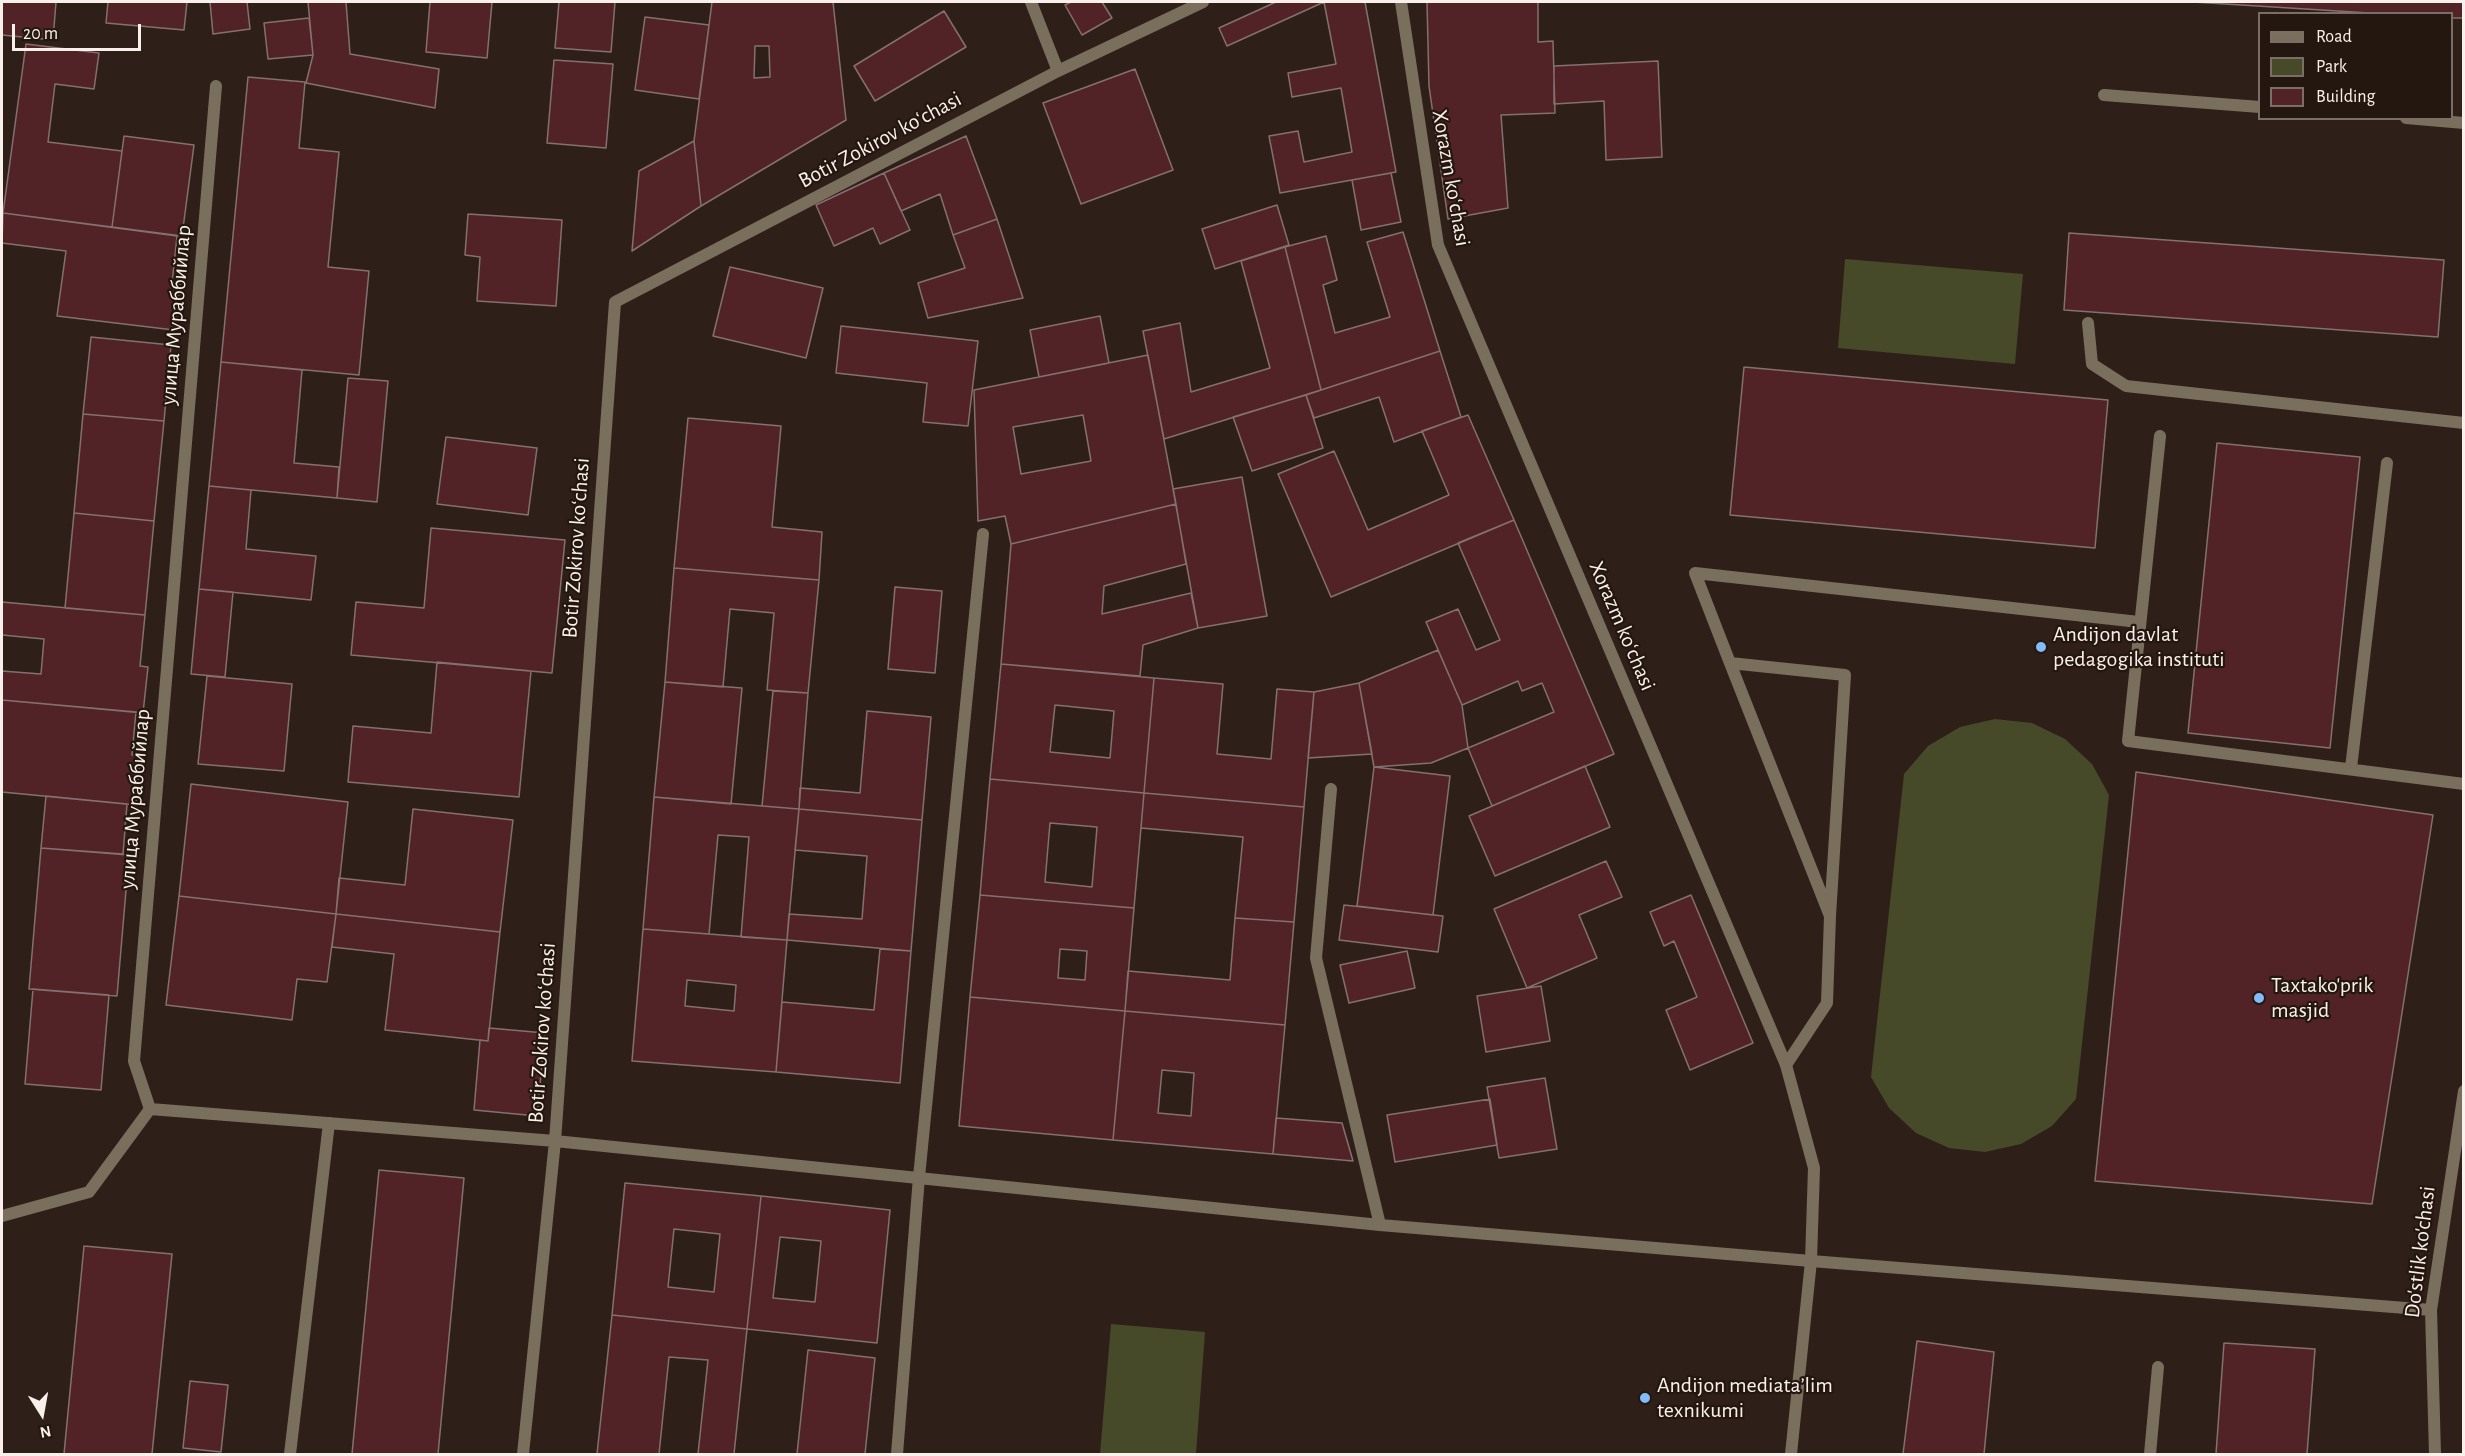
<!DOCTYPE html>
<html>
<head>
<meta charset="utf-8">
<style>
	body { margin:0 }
	#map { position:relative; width:2465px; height:1456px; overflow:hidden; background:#2e2018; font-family:"Alegreya Sans",sans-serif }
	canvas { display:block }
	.frame { position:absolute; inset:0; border:3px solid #faf0eb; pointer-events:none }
	.legend { position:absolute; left:2258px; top:12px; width:195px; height:108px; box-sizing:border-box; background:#24170f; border:2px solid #7a6e67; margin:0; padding:8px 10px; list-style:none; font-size:18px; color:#faf0eb }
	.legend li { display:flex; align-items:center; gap:12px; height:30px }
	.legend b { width:30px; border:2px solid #7a6e67 }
	.north { position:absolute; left:12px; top:1384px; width:60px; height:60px; -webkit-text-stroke:4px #24170f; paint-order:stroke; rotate:169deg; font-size:16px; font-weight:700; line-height:24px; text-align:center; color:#faf0eb }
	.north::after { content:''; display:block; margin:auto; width:21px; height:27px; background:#faf0eb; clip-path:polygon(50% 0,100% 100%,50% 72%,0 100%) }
	.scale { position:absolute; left:12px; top:24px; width:129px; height:27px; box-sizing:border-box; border:3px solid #faf0eb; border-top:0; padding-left:8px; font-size:18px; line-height:21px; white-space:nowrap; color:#faf0eb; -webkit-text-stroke:4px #24170f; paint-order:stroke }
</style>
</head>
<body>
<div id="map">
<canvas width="2465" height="1456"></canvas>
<div class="frame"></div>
<ul class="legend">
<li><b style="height:8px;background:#7a6f5c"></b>Road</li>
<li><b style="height:16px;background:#464a29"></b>Park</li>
<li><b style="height:16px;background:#512326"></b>Building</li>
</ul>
<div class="north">N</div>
<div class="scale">20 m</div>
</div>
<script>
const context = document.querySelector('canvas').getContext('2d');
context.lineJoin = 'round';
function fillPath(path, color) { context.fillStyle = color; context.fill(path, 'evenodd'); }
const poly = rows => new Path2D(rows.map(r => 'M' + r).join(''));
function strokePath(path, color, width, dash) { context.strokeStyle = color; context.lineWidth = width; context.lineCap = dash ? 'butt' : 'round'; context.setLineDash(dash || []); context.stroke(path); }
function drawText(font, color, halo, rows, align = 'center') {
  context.font = font + ' "Alegreya Sans",sans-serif'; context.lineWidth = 4.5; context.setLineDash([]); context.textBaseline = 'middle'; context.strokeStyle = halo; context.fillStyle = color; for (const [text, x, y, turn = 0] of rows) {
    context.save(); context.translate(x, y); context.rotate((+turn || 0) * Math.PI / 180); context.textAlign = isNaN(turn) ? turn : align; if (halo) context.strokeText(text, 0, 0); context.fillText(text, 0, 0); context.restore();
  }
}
const green = poly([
	[1845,259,2023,274,2015,364,1838,348],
	[1995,719,2032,723,2065,739,2092,764,2109,795,2076,1099,2052,1126,2021,1144,1985,1152,1949,1148,1916,1133,1889,1108,1871,1077,1904,774,1928,746,1960,727],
	[1111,1324,1205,1332,1196,1454,1100,1454]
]);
const building = poly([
	[2,2,56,2,53,40,2,35,2,2],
	[108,2,187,2,184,30,106,23,108,2],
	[210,2,247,2,250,29,213,34,210,2],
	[308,2,346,2,350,54,439,69,435,108,306,83,313,55,308,2],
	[430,2,492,2,487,58,426,52,430,2],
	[559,2,615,2,611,52,555,48,559,2],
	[712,2,833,2,846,120,701,206,694,141,712,2],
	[755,46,769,46,770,77,754,78,755,46],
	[1071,2,1102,2,1112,18,1082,35,1065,5,1071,2],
	[1276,2,1365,2,1396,172,1280,193,1269,136,1298,131,1304,162,1352,152,1341,88,1292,97,1288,73,1336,64,1324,2,1227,46,1219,28,1276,2],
	[1427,2,1538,2,1538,42,1553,41,1555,113,1501,115,1508,208,1448,219,1429,86,1427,2],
	[2193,2,2464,2,2464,18,2452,18,2452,14,2386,14,2193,2],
	[944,11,966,47,875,101,854,66,944,11],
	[645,17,709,25,699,99,635,90,645,17],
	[309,18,313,55,268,59,264,23,309,18],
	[26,44,99,53,94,89,55,84,48,142,122,151,112,227,3,213,26,44],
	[554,60,613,64,606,148,547,143,554,60],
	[1658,61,1662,157,1606,160,1604,101,1554,104,1554,66,1658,61],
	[1135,69,1173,170,1081,204,1043,103,1135,69],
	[248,77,305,82,299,148,339,152,328,267,369,271,359,375,221,362,248,77],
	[124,136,194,145,182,236,112,227,124,136],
	[966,136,997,219,953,235,940,194,901,211,884,173,966,136],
	[694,141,701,206,632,251,639,171,694,141],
	[884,173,910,230,880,244,873,228,834,246,816,205,884,173],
	[1391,173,1401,222,1361,230,1352,180,1391,173],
	[1277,205,1289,245,1215,269,1202,229,1277,205],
	[3,213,177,236,172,284,180,284,174,330,57,316,66,251,2,243,3,213],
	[468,214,562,220,556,306,477,301,480,257,465,255,468,214],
	[997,219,1023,298,928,318,918,283,965,268,953,235,997,219],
	[1403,232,1440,351,1321,390,1285,247,1326,236,1337,280,1323,285,1335,333,1390,317,1367,242,1403,232],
	[2069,233,2444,260,2438,337,2064,310,2069,233],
	[1285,247,1321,390,1164,439,1143,331,1180,323,1191,392,1270,368,1241,261,1285,247],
	[730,267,823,288,806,358,713,336,730,267],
	[1100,316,1109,363,1039,377,1030,330,1100,316],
	[841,326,978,341,968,426,923,422,927,383,836,373,841,326],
	[91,337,171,345,164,421,83,414,91,337],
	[1440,351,1461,417,1394,442,1379,397,1314,418,1306,395,1440,351],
	[1148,355,1176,504,1011,544,1005,516,978,521,974,390,1148,355],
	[1083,415,1091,461,1021,474,1013,427,1083,415],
	[221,362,302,370,294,463,339,467,337,498,209,486,221,362],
	[1744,367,2108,400,2095,548,1730,515,1744,367],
	[348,378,388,381,377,502,337,498,348,378],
	[1306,395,1323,448,1252,471,1233,417,1306,395],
	[83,414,164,421,154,521,74,513,83,414],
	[1468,415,1514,520,1331,597,1278,474,1334,451,1368,530,1449,495,1422,431,1468,415],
	[688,418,781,426,772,527,822,532,819,580,674,568,688,418],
	[446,437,537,448,528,515,437,504,446,437],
	[2217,443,2360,457,2330,748,2188,733,2217,443],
	[1242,477,1267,616,1198,628,1173,489,1242,477],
	[209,486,251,490,246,549,316,556,311,600,199,589,209,486],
	[1176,504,1186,564,1104,586,1102,614,1191,593,1198,628,1143,645,1140,676,1001,664,1011,544,1176,504],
	[74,513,154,521,145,615,65,608,74,513],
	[1514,520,1614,754,1492,806,1468,748,1554,712,1542,683,1522,691,1518,681,1462,705,1426,622,1458,609,1476,650,1500,640,1458,543,1514,520],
	[431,528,565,540,552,673,351,655,356,602,424,608,431,528],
	[674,568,819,580,808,693,767,690,774,613,730,609,723,687,665,682,674,568],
	[895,587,942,591,935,673,888,669,895,587],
	[199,589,233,592,225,677,191,674,199,589],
	[2,602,145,615,140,666,148,667,143,713,2,700,2,671,41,674,44,639,2,635,2,602],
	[1438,650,1462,705,1468,748,1431,763,1374,767,1359,683,1438,650],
	[437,662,531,671,519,797,348,782,353,726,431,733,437,662],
	[1001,664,1154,678,1144,793,990,779,1001,664],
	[1055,705,1114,711,1110,758,1050,752,1055,705],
	[207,676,292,684,284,771,198,764,207,676],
	[1154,678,1223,684,1217,754,1271,759,1277,689,1314,692,1304,807,1144,793,1154,678],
	[665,682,742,688,731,804,654,797,665,682],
	[1359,683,1372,754,1308,758,1314,692,1359,683],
	[773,691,808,693,799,809,762,806,773,691],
	[2,700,136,712,132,755,140,756,136,805,2,792,2,700],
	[867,711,931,717,922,820,799,809,800,788,860,793,867,711],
	[1585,766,1610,827,1495,876,1469,816,1585,766],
	[1374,767,1450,776,1433,915,1357,906,1374,767],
	[2136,772,2433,815,2372,1204,2095,1181,2136,772],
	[990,779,1144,793,1134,908,980,895,990,779],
	[1050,823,1097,827,1092,887,1045,882,1050,823],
	[191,784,348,802,336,914,179,896,191,784],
	[1144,793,1304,807,1294,922,1235,918,1243,837,1141,828,1144,793],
	[46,796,127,804,123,854,41,848,46,796],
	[654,797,799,809,787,940,741,937,749,837,718,835,709,934,643,929,654,797],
	[413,809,513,820,500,932,336,914,339,878,405,885,413,809],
	[799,809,922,820,911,951,787,940,789,914,862,919,867,856,795,850,799,809],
	[41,848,129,855,117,996,29,989,41,848],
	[1606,861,1622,897,1579,915,1597,958,1527,988,1494,909,1606,861],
	[980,895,1134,908,1125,1011,970,997,980,895],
	[1060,949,1087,951,1085,980,1058,978,1060,949],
	[1691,895,1753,1043,1690,1070,1666,1010,1697,997,1674,941,1664,946,1650,912,1691,895],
	[179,896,336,914,327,982,297,979,292,1020,166,1005,179,896],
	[1344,905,1443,916,1438,952,1339,940,1344,905],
	[336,914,500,932,488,1041,385,1030,394,954,332,947,336,914],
	[1235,918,1294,922,1285,1025,1125,1011,1128,971,1230,980,1235,918],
	[643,929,787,940,776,1072,632,1061,643,929],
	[687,980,736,985,734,1011,685,1006,687,980],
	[880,949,911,951,900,1083,776,1072,782,1002,874,1010,880,949],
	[1407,951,1415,988,1349,1003,1340,965,1407,951],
	[1541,986,1550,1041,1486,1052,1477,996,1541,986],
	[33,989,109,995,101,1090,25,1084,33,989],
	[970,997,1125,1011,1113,1140,959,1126,970,997],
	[1125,1011,1285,1025,1273,1154,1113,1140,1125,1011],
	[1162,1070,1194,1073,1191,1116,1158,1113,1162,1070],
	[489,1028,545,1033,537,1116,474,1110,480,1040,488,1041,489,1028],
	[1545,1078,1557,1149,1499,1158,1487,1087,1545,1078],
	[1490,1099,1497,1145,1395,1162,1387,1115,1490,1099],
	[1276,1118,1342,1123,1353,1161,1273,1154,1276,1118],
	[379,1170,464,1178,438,1454,352,1454,379,1170],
	[625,1183,761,1196,747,1329,612,1315,625,1183],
	[674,1229,720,1234,714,1292,668,1287,674,1229],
	[761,1196,890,1210,877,1343,747,1329,761,1196],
	[780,1237,821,1241,815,1302,773,1298,780,1237],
	[84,1246,172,1254,152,1454,64,1454,84,1246],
	[612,1315,747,1329,734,1454,698,1454,708,1360,669,1357,659,1454,597,1454,612,1315],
	[1917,1341,1994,1352,1984,1454,1903,1454,1917,1341],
	[2224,1343,2315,1349,2307,1454,2216,1454,2224,1343],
	[808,1350,875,1358,865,1454,797,1454,808,1350],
	[190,1381,228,1385,221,1452,183,1448,190,1381]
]);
const service = poly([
	[2104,95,2260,107],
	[2406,118,2464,123],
	[2088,323,2092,364,2126,386,2464,423],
	[2160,436,2128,741,2464,784],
	[1730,663,1845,675,1830,916,1730,663,1695,573,2139,622],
	[2351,768,2387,463],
	[1786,1065,1827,1003,1830,916],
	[2,1216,89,1192,150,1109],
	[290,1454,329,1123],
	[1791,1454,1811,1261],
	[2150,1454,2158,1367]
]);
const minor = poly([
	[1031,2,1058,71],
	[1401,2,1438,245,1786,1065,1814,1168,1811,1261],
	[216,86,134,1061,150,1109,555,1141,1380,1225,1811,1261,2431,1310],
	[1331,789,1316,958,1380,1225],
	[523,1454,555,1141,615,302,1058,71,1203,2],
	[897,1454,919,1177,983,534],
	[2435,1454,2431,1310,2464,1091]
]);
const markers = [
	[2041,647,6,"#82bcfa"],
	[2259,998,6,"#82bcfa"],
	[1645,1398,6,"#82bcfa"]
];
const streetNames = [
	["Botir Zokirov koʻchasi",880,140,-28],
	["Xorazm koʻchasi",1451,178,80],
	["улица Мураббийлар",176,315,-85],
	["Botir Zokirov koʻchasi",576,548,-86],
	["Xorazm koʻchasi",1622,626,67],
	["улица Мураббийлар",135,799,-85],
	["Botir Zokirov koʻchasi",542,1033,-86],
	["Do'stlik ko'chasi",2420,1252,-83]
];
const poiNames = [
	["Andijon davlat",2053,634],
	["pedagogika instituti",2053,659],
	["Taxtako'prik",2271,985],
	["masjid",2271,1010],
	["Andijon mediataʼlim",1657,1385],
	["texnikumi",1657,1410]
];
fillPath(green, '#464a29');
fillPath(building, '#512326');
strokePath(building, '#857070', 1.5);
strokePath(service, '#7a6f5c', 12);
strokePath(minor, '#7a6f5c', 12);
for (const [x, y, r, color] of markers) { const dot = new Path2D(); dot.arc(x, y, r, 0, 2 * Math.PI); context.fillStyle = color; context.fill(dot); strokePath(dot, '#24170f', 2); }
drawText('22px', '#faf0eb', '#24170f', streetNames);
drawText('22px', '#faf0eb', '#24170f', poiNames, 'left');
</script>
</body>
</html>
